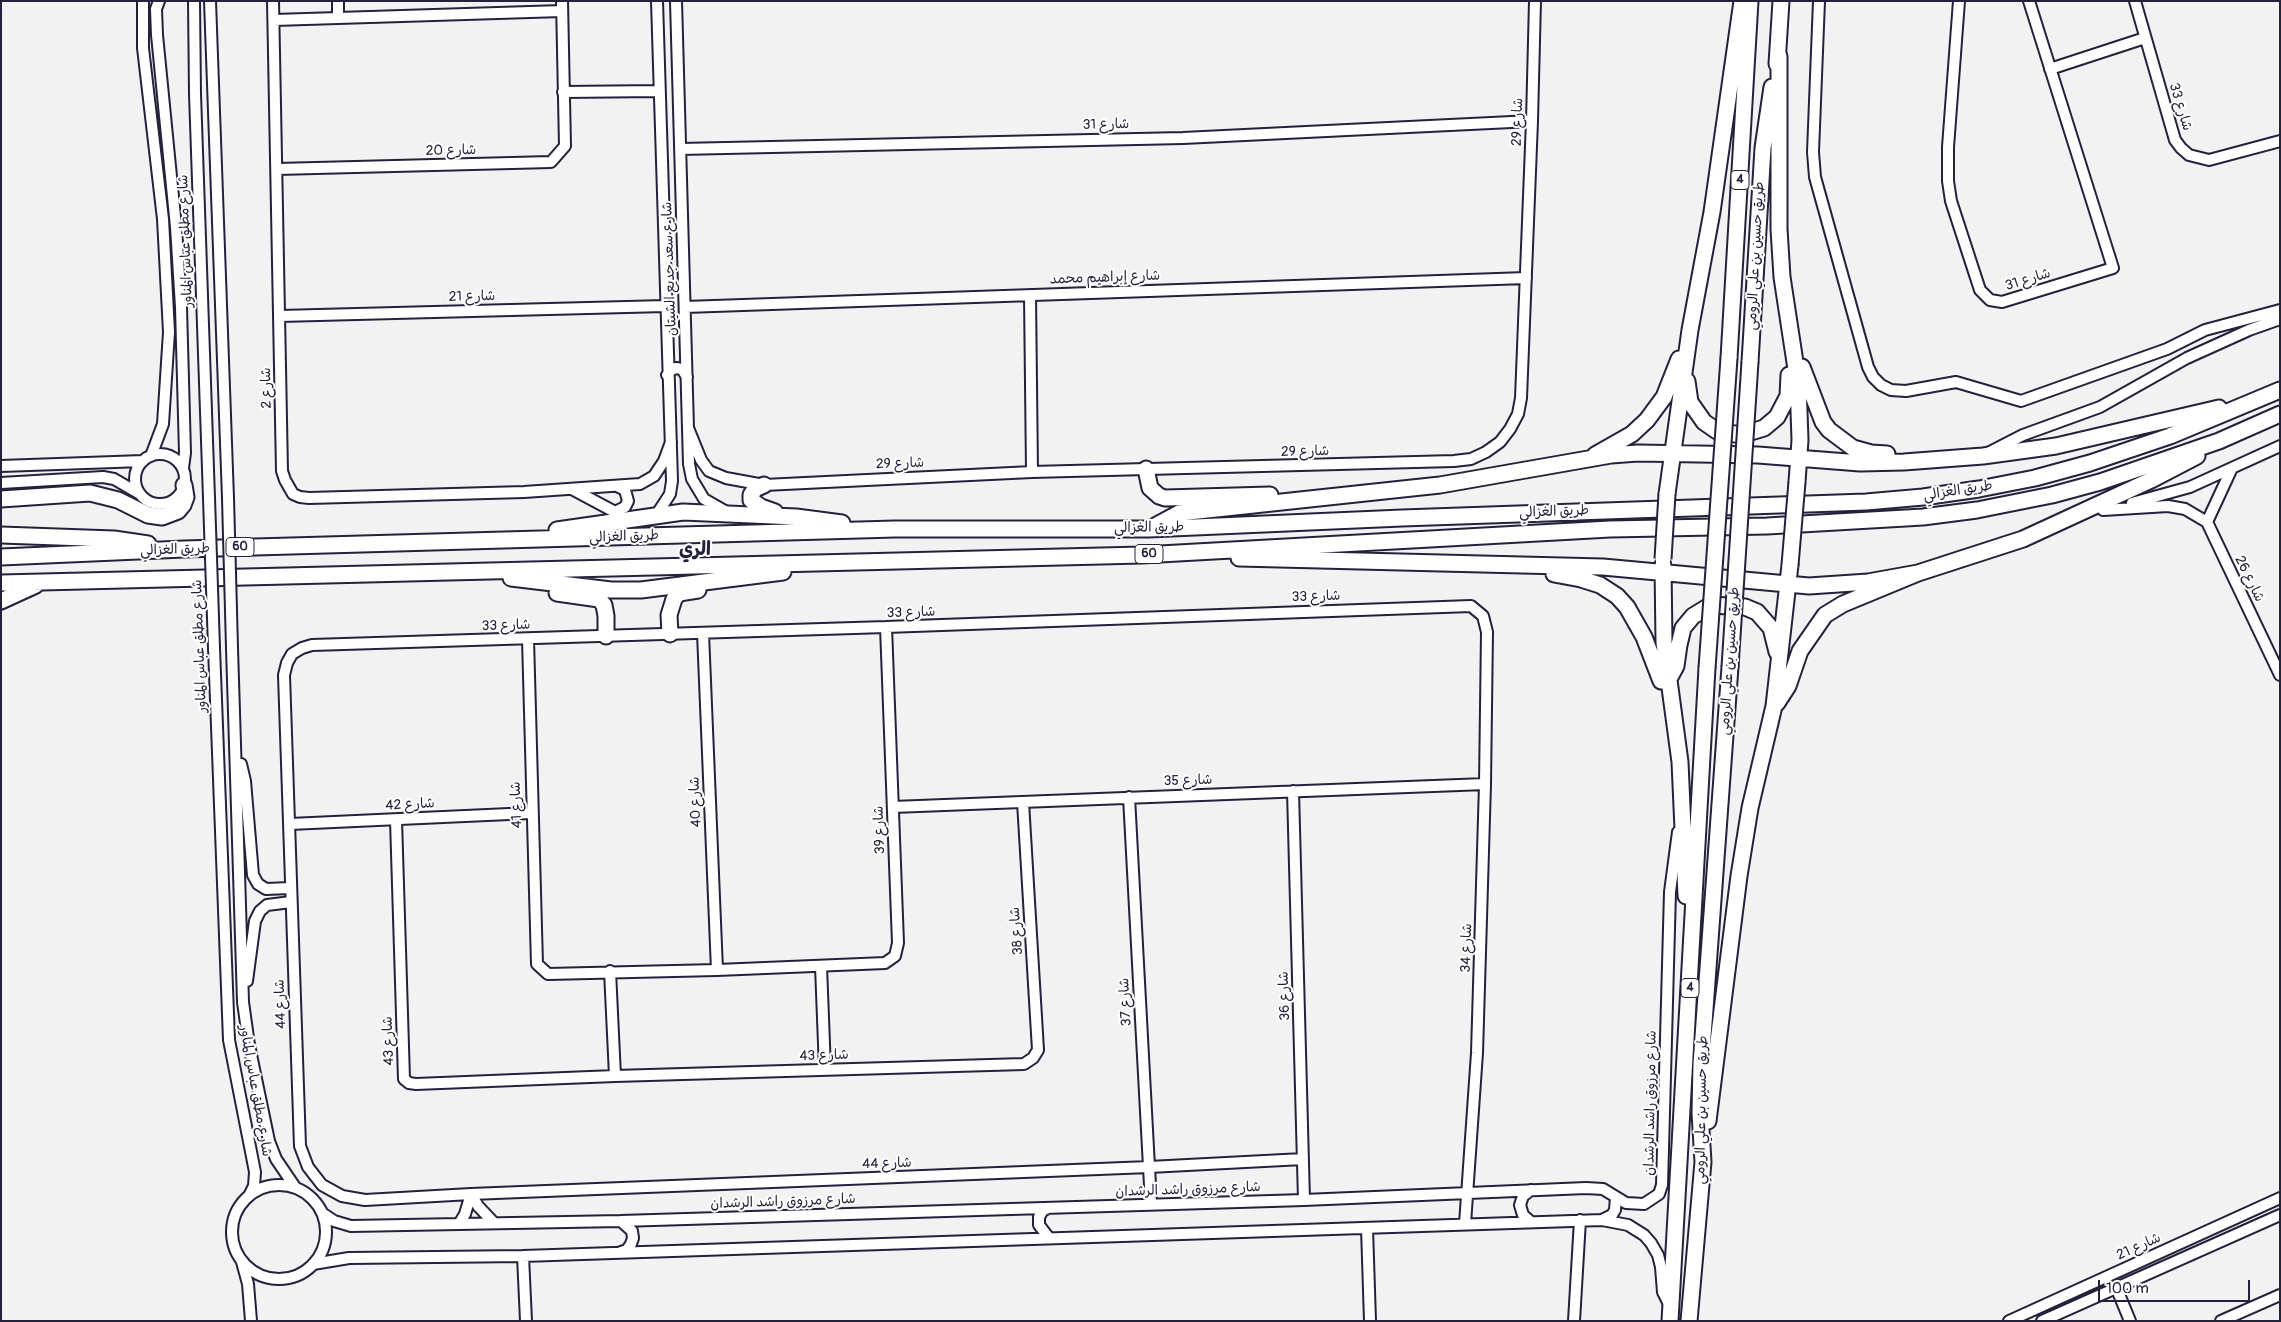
<!DOCTYPE html>
<html>
<head>
<meta charset="utf-8">
<style>
	body { margin:0 }
	#map { position:relative; width:2281px; height:1322px; overflow:hidden; background:#f2f2f3; font-family:Pangolin,sans-serif }
	canvas { display:block }
	.frame { position:absolute; inset:0; border:2px solid #22223b; pointer-events:none }
	.scale { position:absolute; left:2098px; top:1280px; width:152px; height:22px; box-sizing:border-box; border:2px solid #22223b; border-top:0; padding-left:6px; font-size:15px; line-height:18px; white-space:nowrap; color:#22223b; -webkit-text-stroke:4px #fff; paint-order:stroke }
</style>
</head>
<body>
<div id="map">
<canvas width="2281" height="1322"></canvas>
<div class="frame"></div>
<div class="scale">100 m</div>
</div>
<script>
const context = document.querySelector('canvas').getContext('2d');
context.lineJoin = 'round';
const poly = rows => new Path2D(rows.map(r => 'M' + r).join(''));
function strokePath(path, color, width, dash) { context.strokeStyle = color; context.lineWidth = width; context.lineCap = dash ? 'butt' : 'round'; context.setLineDash(dash || []); context.stroke(path); }
function drawText(font, color, halo, rows, align = 'center') {
  context.font = font + ' Pangolin,"Playpen Sans Arabic",sans-serif'; context.lineWidth = 4; context.setLineDash([]); context.textBaseline = 'middle'; context.strokeStyle = halo; context.fillStyle = color; for (const [text, x, y, turn = 0] of rows) {
    context.save(); context.translate(x, y); context.rotate((+turn || 0) * Math.PI / 180); context.textAlign = isNaN(turn) ? turn : align; if (halo) context.strokeText(text, 0, 0); context.fillText(text, 0, 0); context.restore();
  }
}
const minor = poly([
	[143,1,143,48,163,219,169,332,163,424,151,456],
	[159,1,156,9,157,35,176,227,181,307,185,453,183,468],
	[194,1,195,94,209,498],
	[210,1,228,498],
	[273,1,282,471,285,480,293,494,300,497,309,498,524,492,640,484,654,476,664,461,671,442],
	[338,1,338,18],
	[676,1,689,464,692,479,704,499,725,511],
	[1819,1,1813,152,1815,177,1868,367,1873,377,1881,385,1891,390,1906,391,1956,382,2021,401,2167,349,2205,330,2280,310],
	[1959,1,1948,147,1948,181,1951,201,1980,290,1990,300,2002,302,2113,268,2029,1],
	[2135,1,2175,140,2181,148,2189,155,2209,160,2280,141],
	[274,20,562,11],
	[2050,69,2145,38],
	[563,92,659,91],
	[680,149,1183,138,1532,121],
	[277,169,551,162,565,146,562,1],
	[1030,295,1032,472],
	[685,307,1526,278],
	[280,316,665,306],
	[667,375,671,370,676,368,682,369,687,377],
	[688,428,701,460,709,471,726,478,764,485,1032,472,1454,461,1471,459,1486,452,1500,442,1510,429,1518,414,1521,398,1532,121,1535,1],
	[1988,453,2023,435,2100,407,2187,358,2249,330,2280,319],
	'135 479a25 25 0 1 1 50 0a25 25 0 1 1-50 0Z',
	[1,466,143,461],
	[1,483,103,477,114,479,140,494],
	[572,489,615,512,625,507,628,501,625,490,617,486],
	[2132,503,2190,487,2280,446],
	[2103,510,2168,506,2185,509,2207,522,2280,675],
	[655,517,670,494,672,481,657,1],
	[2207,522,2232,468],
	[703,633,717,970],
	[528,639,537,964,548,974,717,970,885,963,895,956,898,943,886,627],
	[214,648,229,1040,255,1172,254,1186,249,1196],
	[232,648,243,1002,249,1045,269,1141,276,1159,295,1187],
	[241,764,245,781,253,875,258,884,266,889,290,888],
	[1293,791,1304,1200],
	[1129,797,1151,1204],
	[893,807,1485,784],
	[396,820,404,1079,409,1083,416,1084,615,1076,1024,1064,1033,1058,1038,1050,1023,802],
	[290,824,531,813],
	[821,966,825,1070],
	[610,971,615,1076],
	[247,981,255,921,260,911,267,905,291,902],
	[1303,1159,1149,1167,471,1194,365,1200,342,1196,322,1185,308,1167,300,1146,284,675,287,663,292,654,302,648,312,645,886,627,1471,606,1483,616,1487,632,1485,784,1477,1053,1465,1224],
	'232 1232a47 47 0 1 1 94 0a47 47 0 1 1-94 0Z',
	[471,1194,478,1206,494,1223],
	[322,1213,334,1221,351,1226,621,1221,1304,1200,1586,1188,1603,1189,1626,1203,1644,1204,1659,1194,1662,1185,1670,892,1678,832],
	[1602,1220,1612,1215,1615,1210,1616,1197],
	[1531,1222,1523,1215,1520,1205,1523,1196,1531,1190],
	[459,1224,465,1214,471,1194],
	[1367,1228,1370,1321],
	[1049,1238,1039,1225,1039,1217,1043,1210,1049,1208],
	[621,1252,627,1250,631,1244,633,1238,632,1231,621,1221],
	[523,1256,526,1321],
	[242,1262,248,1284,251,1321],
	[313,1264,349,1258,523,1256,1602,1220,1628,1225,1644,1235,1651,1243,1658,1255,1661,1267,1663,1292,1670,1306],
	[2116,1287,2130,1321],
	[1574,1321,1580,1220],
	[2009,1321,2280,1198],
	[2042,1321,2280,1215],
	[2221,1321,2280,1295]
]);
const highway = poly([
	[1779,56,1779,229,1782,277,1798,382,1800,440,1797,482],
	[1777,64,1781,1],
	[1729,358,1750,1],
	[1750,362,1763,148,1772,87],
	[1802,367,1823,422,1829,430,1853,448,1871,453,1887,454],
	[1687,381,1690,402,1704,422,1717,431,1741,435,1764,428,1777,417,1788,396,1789,375],
	[1595,455,1632,434,1647,420,1664,397,1679,359],
	[1146,469,1150,488,1159,496,1165,498,1270,495],
	[764,485,755,489,751,495,751,500,761,507,775,512],
	[1667,494,1690,330,1712,212,1742,1],
	[1,499,90,493,118,500,148,515,162,517,178,511,183,505,186,497,184,485],
	[1153,527,1179,513,1440,485,1611,455,1638,453,1758,455,1860,463,1904,462,1983,456,2056,446,2219,408],
	[557,530,683,512,796,517,842,523],
	[1,535,114,539,148,544],
	[1,557,184,549,895,529,1149,529,1402,518,1866,502,1923,497,1979,489,2035,478,2090,463,2170,436,2280,390],
	[1239,558,1603,567,1809,586,1868,582,1918,573],
	[1663,565,1664,643,1680,762,1686,896],
	[1554,574,1581,579,1600,585,1617,596,1627,607,1644,637,1661,681],
	[511,578,611,590,641,590,783,572],
	[1,583,1142,555,1610,529,1767,526,1923,517,1977,510,2052,495,2100,482,2219,441,2280,414],
	[557,593,599,599,604,605,606,616,606,636],
	[1,601,36,585],
	[670,634,669,615,674,599,679,593,698,590],
	[1669,679,1676,666,1679,645,1683,628,1693,616,1711,605,1745,607,1757,612,1771,628,1777,652],
	[1777,703,1788,686,1800,651,1825,615,1843,604,1918,573,2023,539,2151,480,2197,456],
	[1708,1121,1739,876,1750,808,1774,706,1790,565],
	[1670,1321,1707,668],
	[1689,1321,1703,1162,1700,1113,1701,1064,1730,667]
]);
const minorBridge = poly([
	[209,498,214,648],
	[228,498,232,648]
]);
const highwayBridge = poly([
	[1663,559,1667,494],
	[1790,565,1797,482],
	[1730,667,1750,362],
	[1707,668,1729,358]
]);
const shields = [
	[1740,180,18],
	[240,547,28],
	[1149,554,28],
	[1690,988,18]
];
const shieldNames = [
	["4",1740,180],
	["60",240,547],
	["60",1149,554],
	["4",1690,988]
];
const streetNames = [
	["شارع 33",2180,107,73],
	["شارع 29",1518,122,-88],
	["شارع 31",1106,125,-1],
	["شارع 20",451,151,-1],
	["شارع مطلق عباس المناور",186,241,-92],
	["طريق حسين بن علي الرومي",1756,256,-87],
	["شارع سعد جديع الشيتان",670,269,-92],
	["شارع إبراهيم محمد",1105,278,-2],
	["شارع 31",2028,280,-17],
	["شارع 21",472,297,-1],
	["شارع 2",267,388,-91],
	["شارع 29",1305,452,-1],
	["شارع 29",900,464,-2],
	["طريق الغزالي",1958,491,-9],
	["طريق الغزالي",1554,512,-2],
	["طريق الغزالي",1149,528,-1],
	["طريق الغزالي",624,537,-2],
	["طريق الغزالي",175,550,-2],
	["شارع 26",2249,579,64],
	["شارع 33",1316,597,-2],
	["شارع 33",911,613,-2],
	["شارع 33",506,626,-2],
	["شارع مطلق عباس المناور",200,646,-92],
	["طريق حسين بن علي الرومي",1730,661,-86],
	["شارع 35",1188,781,-2],
	["شارع 40",696,802,-92],
	["شارع 42",410,805,-3],
	["شارع 41",517,805,-92],
	["شارع 39",880,830,-92],
	["شارع 38",1017,931,-94],
	["شارع 34",1467,948,-88],
	["شارع 36",1285,996,-92],
	["شارع 37",1126,1002,-93],
	["شارع 44",281,1004,-92],
	["شارع 43",389,1041,-92],
	["شارع 43",824,1056,-2],
	["شارع مطلق عباس المناور",255,1091,80],
	["شارع مرزوق راشد الرشدان",1651,1103,-89],
	["طريق حسين بن علي الرومي",1702,1110,-89],
	["شارع 44",887,1164,-2],
	["شارع مرزوق راشد الرشدان",1188,1190,-2],
	["شارع مرزوق راشد الرشدان",783,1202,-2],
	["شارع 21",2139,1247,-24]
];
const districtNames = [
	["الري",695,550]
];
strokePath(minor, '#22223b', 14);
strokePath(highway, '#22223b', 19);
strokePath(minor, '#fff', 10);
strokePath(highway, '#fff', 15);
strokePath(minorBridge, '#22223b', 14, []);
strokePath(highwayBridge, '#22223b', 19, []);
strokePath(minorBridge, '#fff', 10);
strokePath(highwayBridge, '#fff', 15);
for (const [x, y, w] of shields) { const box = new Path2D(); box.roundRect(x - w / 2, y - 9.5, w, 19, 4); context.fillStyle = '#fff'; context.fill(box); strokePath(box, '#22223b', 1); }
drawText('bold 12px', '#22223b', null, shieldNames);
drawText('14px', '#22223b', '#fff', streetNames);
drawText('bold 19px', '#22223b', '#fff', districtNames);
</script>
</body>
</html>
